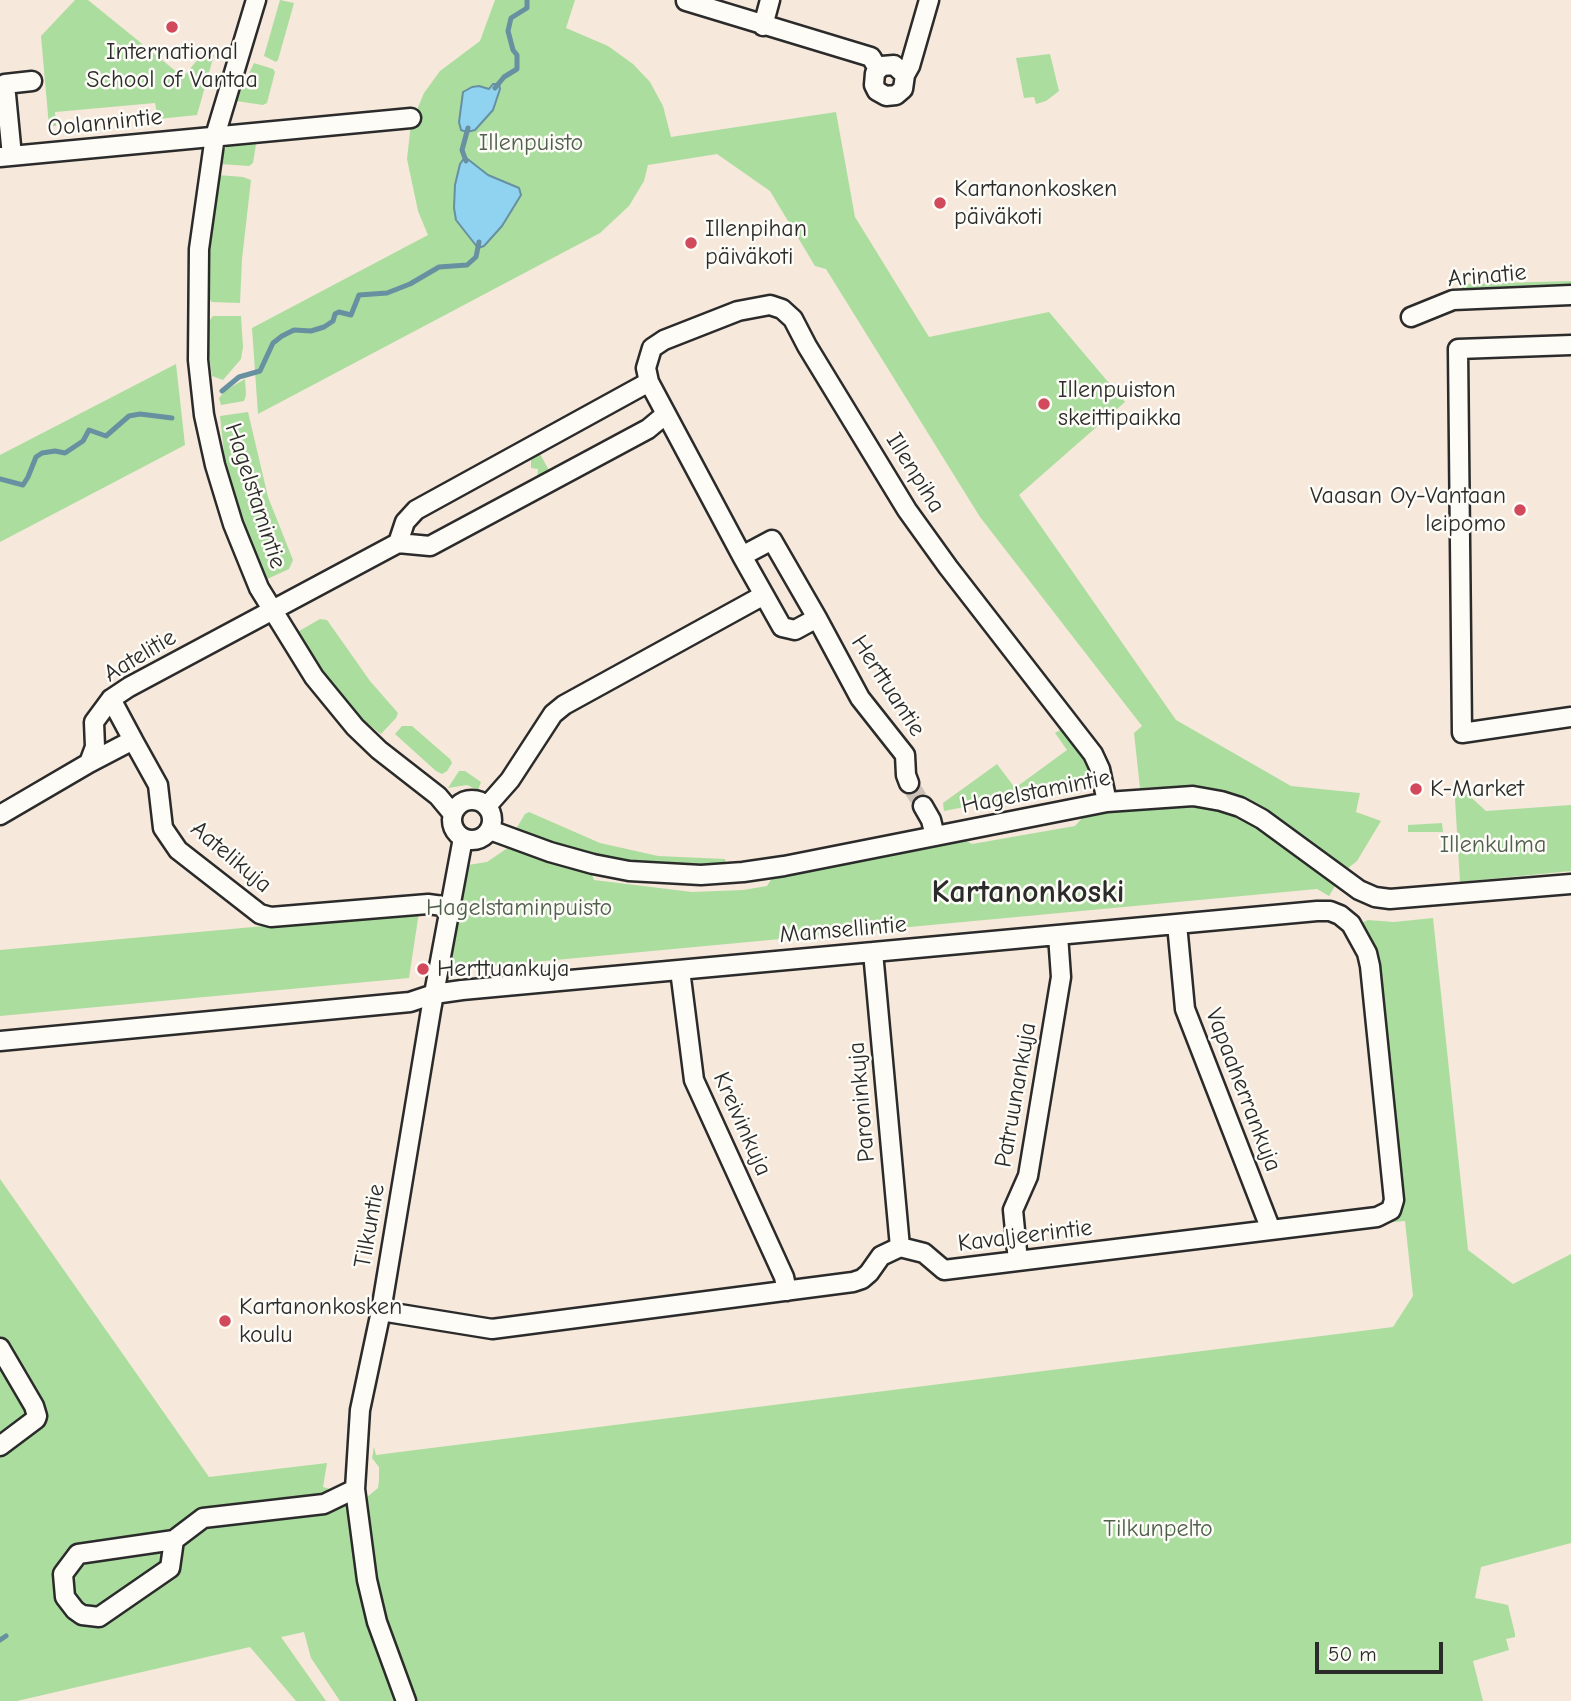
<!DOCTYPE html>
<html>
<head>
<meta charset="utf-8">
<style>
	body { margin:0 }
	#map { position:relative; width:1571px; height:1701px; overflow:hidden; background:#f6e8da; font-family:"Comic Neue",sans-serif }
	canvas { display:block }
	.scale { position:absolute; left:1315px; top:1642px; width:128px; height:32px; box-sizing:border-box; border:4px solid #2b2b2b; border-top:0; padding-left:9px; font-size:21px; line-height:24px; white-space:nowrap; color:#2b2b2b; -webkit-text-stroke:5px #fdfcf7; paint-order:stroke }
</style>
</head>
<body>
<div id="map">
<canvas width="1571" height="1701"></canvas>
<div class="scale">50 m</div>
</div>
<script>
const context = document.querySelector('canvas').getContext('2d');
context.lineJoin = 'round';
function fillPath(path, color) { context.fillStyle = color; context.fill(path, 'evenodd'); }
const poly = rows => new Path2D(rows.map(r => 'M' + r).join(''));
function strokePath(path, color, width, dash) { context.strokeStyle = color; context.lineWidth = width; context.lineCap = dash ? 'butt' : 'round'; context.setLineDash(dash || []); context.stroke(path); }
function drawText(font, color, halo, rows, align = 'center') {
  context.font = font + ' "Comic Neue",sans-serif'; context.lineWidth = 5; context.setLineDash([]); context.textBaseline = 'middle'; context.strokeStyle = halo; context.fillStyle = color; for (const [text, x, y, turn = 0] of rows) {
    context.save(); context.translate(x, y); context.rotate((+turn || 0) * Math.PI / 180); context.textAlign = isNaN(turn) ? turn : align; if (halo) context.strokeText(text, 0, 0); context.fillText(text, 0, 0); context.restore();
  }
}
const green = poly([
	[75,0,88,0,183,77,205,51,214,55,197,115,158,119,155,103,55,112,56,126,49,126,41,36],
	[280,0,294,3,278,60,276,62,264,56],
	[495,0,575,0,566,28,608,46,633,64,650,82,663,106,671,137,836,112,855,217,929,337,1049,312,1125,402,1019,495,1176,720,1291,786,1360,793,1356,812,1381,821,1357,861,1347,869,1255,805,1218,790,1182,787,1140,788,1134,733,1142,726,980,517,826,269,815,266,770,191,717,154,648,165,644,181,629,206,600,233,258,414,252,328,428,235,418,211,407,159,411,124,424,93,440,71,480,41],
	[1050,54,1059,91,1046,101,1036,104,1034,97,1024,98,1016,58],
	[254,63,273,69,275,72,267,103,263,105,236,101],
	[257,138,253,163,249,166,220,164,223,152,230,142],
	[218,175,243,177,251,180,242,259,240,303,212,302,205,295,208,239],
	[1571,281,1571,288,1462,291,1461,289,1464,284],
	[213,316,241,316,243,347,241,359,223,380,212,376,209,355,206,325],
	[176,364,185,445,0,542,0,455],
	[245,379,246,395,244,401,221,405,219,398,226,390],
	[248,412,268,497,293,560,289,569,265,580,253,555,231,490,225,462,220,416],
	[539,452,551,474,537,481,538,469,531,468,531,455],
	[320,619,327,620,370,681,398,713,396,718,381,734,356,715,342,700,294,634],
	[402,726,412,726,450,759,452,763,447,771,442,774,436,771,395,734],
	[1062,729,1067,731,1083,755,1091,769,1092,782,944,811,943,803,997,764,1015,788,1067,750,1055,733],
	[459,771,465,771,481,782,478,790,467,785,448,788],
	[1454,782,1486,811,1571,805,1571,871,1460,882],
	[1179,803,1213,806,1244,818,1335,886,1329,896,1317,889,448,970,468,865,487,862,509,847,590,870,594,880,692,892,743,890,767,886,774,875,857,861,963,839,972,844,1075,826,1084,816,1106,811],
	[529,812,600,843,658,856,725,859,726,865,660,864,628,861,563,847,516,829,525,814],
	[1442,823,1443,832,1408,832,1408,825],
	[419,912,409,978,0,1016,0,950],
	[1433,918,1468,1250,1513,1284,1571,1254,1571,1543,1481,1567,1475,1598,1508,1605,1515,1634,1515,1637,1506,1639,1509,1650,1473,1661,1483,1701,416,1701,392,1637,382,1606,370,1548,367,1497,378,1488,379,1481,379,1467,372,1458,374,1447,376,1455,1393,1327,1413,1296,1405,1221,1384,1223,1392,1219,1359,924,1368,920,1394,922],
	[0,1179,209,1477,327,1463,323,1487,340,1492,348,1499,360,1581,372,1635,398,1701,340,1701,311,1658,304,1632,281,1637,326,1701,296,1701,250,1647,17,1701,0,1701]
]);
const water = poly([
	[493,84,499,84,500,89,493,110,475,130,467,132,461,130,459,122,463,92,472,87,479,86,489,89,493,84],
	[465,157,488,175,519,188,521,195,502,226,484,246,478,248,456,220,454,208,455,185,460,164,465,157]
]);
const stream = poly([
	[495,88,504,77,517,69,517,55,513,50,508,31,511,18,527,8,527,0],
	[466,161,462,150,468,128],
	[222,391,239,377,260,371,273,343,282,336,294,330,311,331,324,327,333,321,335,314,339,312,351,315,359,295,387,293,410,284,439,267,467,265,476,257,479,242],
	[0,479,23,485,28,477,36,457,42,453,55,451,65,453,83,441,89,430,106,436,129,416,140,414,172,418],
	[0,1640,6,1636]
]);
const minorTunnel = poly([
	[909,783,923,806]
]);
const minor = poly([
	[256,0,215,136,199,249,198,360,204,415,215,465,233,524,259,588,314,677,355,727,379,750,438,796,453,814],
	[686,1,871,57,878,69],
	[763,26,770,0],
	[905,75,894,65,882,66,875,73,874,85,877,91,886,96,896,95,903,89,905,75,910,66,929,0],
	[12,156,5,84,32,81],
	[0,157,411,118],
	[1411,317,1453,300,1571,295],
	[1571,345,1458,349,1462,733,1571,717],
	[649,382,416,510,405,522,398,543,430,546,648,429,666,414],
	[742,556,772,540,817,618,795,630,782,627,764,595,742,556,649,382,646,368,652,348,664,340,738,311,770,305,782,309,793,319,807,346,907,510,948,567,1093,754,1100,769,1107,802],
	[817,618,860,698,905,755,906,775,909,783],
	[111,699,133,740],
	[89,763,133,740,158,785,163,828,178,850,260,914,271,917,428,904,450,907],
	'452 820a20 20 0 1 1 40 0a20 20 0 1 1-40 0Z',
	[487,806,510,780,553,714,564,705,764,595],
	[923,806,931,820,935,836],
	[0,815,89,763,95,747,94,722,111,699,129,687,398,543],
	[490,830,550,852,593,864,629,871,701,875,743,872,784,866,1107,802,1193,796,1221,801,1240,807,1262,819,1359,890,1375,897,1390,899,1571,884],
	[1177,924,1185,1009,1271,1230],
	[873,952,900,1247],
	[680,970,694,1080,784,1277,787,1291],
	[0,1041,410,1002,434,994,462,990,1317,911,1330,911,1340,915,1351,924,1367,953,1370,966,1394,1200,1391,1210,1377,1217,944,1270,924,1253,900,1247,881,1256,869,1273,862,1279,853,1282,492,1329,381,1311],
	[1018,1261,1013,1210,1028,1176,1061,977,1058,935],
	[0,1348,34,1406,37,1416,36,1419,0,1446],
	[174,1540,170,1568,99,1617,82,1615,75,1610,65,1597,63,1574,78,1554,174,1540,203,1518,324,1504,355,1489],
	[406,1701,377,1622,367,1580,355,1489,360,1410,381,1311,431,1010,463,838]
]);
const markers = [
	[172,27,7,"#d1495b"],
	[940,203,7,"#d1495b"],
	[691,243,7,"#d1495b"],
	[1044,404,7,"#d1495b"],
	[1520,510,7,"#d1495b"],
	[1416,789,7,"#d1495b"],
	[423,969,7,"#d1495b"],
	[225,1321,7,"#d1495b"]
];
const poiNames = [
	["International",172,52,"center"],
	["School of Vantaa",172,80,"center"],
	["Kartanonkosken",954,189],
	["päiväkoti",954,217],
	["Illenpihan",705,229],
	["päiväkoti",705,257],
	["Illenpuiston",1058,390],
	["skeittipaikka",1058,418],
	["Vaasan Oy-Vantaan",1506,496,"right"],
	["leipomo",1506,524,"right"],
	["K-Market",1430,789],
	["Herttuankuja",437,969],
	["Kartanonkosken",239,1307],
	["koulu",239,1335]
];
const streetNames = [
	["Oolannintie",105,123,-6],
	["Arinatie",1487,276,-5],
	["Illenpiha",915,473,58],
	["Hagelstamintie",255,496,72],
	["Aatelitie",140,656,-31],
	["Herttuantie",888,686,57],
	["Hagelstamintie",1036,792,-11],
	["Aatelikuja",231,857,40],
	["Mamsellintie",843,930,-5],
	["Vapaaherrankuja",1243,1090,69],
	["Patruunankuja",1016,1095,-80],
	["Paroninkuja",862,1102,-95],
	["Kreivinkuja",742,1124,66],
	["Tilkuntie",370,1226,-80],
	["Kavaljeerintie",1025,1236,-7]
];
const parkNames = [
	["Illenpuisto",531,143],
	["Illenkulma",1493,845],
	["Hagelstaminpuisto",519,908],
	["Tilkunpelto",1158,1529]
];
const districtNames = [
	["Kartanonkoski",1028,893]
];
fillPath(green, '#abdd9f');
fillPath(water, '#8fd3f0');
strokePath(water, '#6790a1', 2);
strokePath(stream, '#6790a1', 5);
strokePath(minorTunnel, '#cdc2b7', 18, [18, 9]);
strokePath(minor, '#2b2b2b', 23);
strokePath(minor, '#fdfcf7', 18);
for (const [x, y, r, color] of markers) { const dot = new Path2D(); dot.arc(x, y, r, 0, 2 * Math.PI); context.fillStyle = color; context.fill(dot); strokePath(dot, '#fdfcf7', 2.5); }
drawText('24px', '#2b2b2b', '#fdfcf7', poiNames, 'left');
drawText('24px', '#2b2b2b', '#fdfcf7', streetNames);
drawText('24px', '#51604e', '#fdfcf7', parkNames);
drawText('bold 32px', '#2b2b2b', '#fdfcf7', districtNames);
</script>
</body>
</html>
